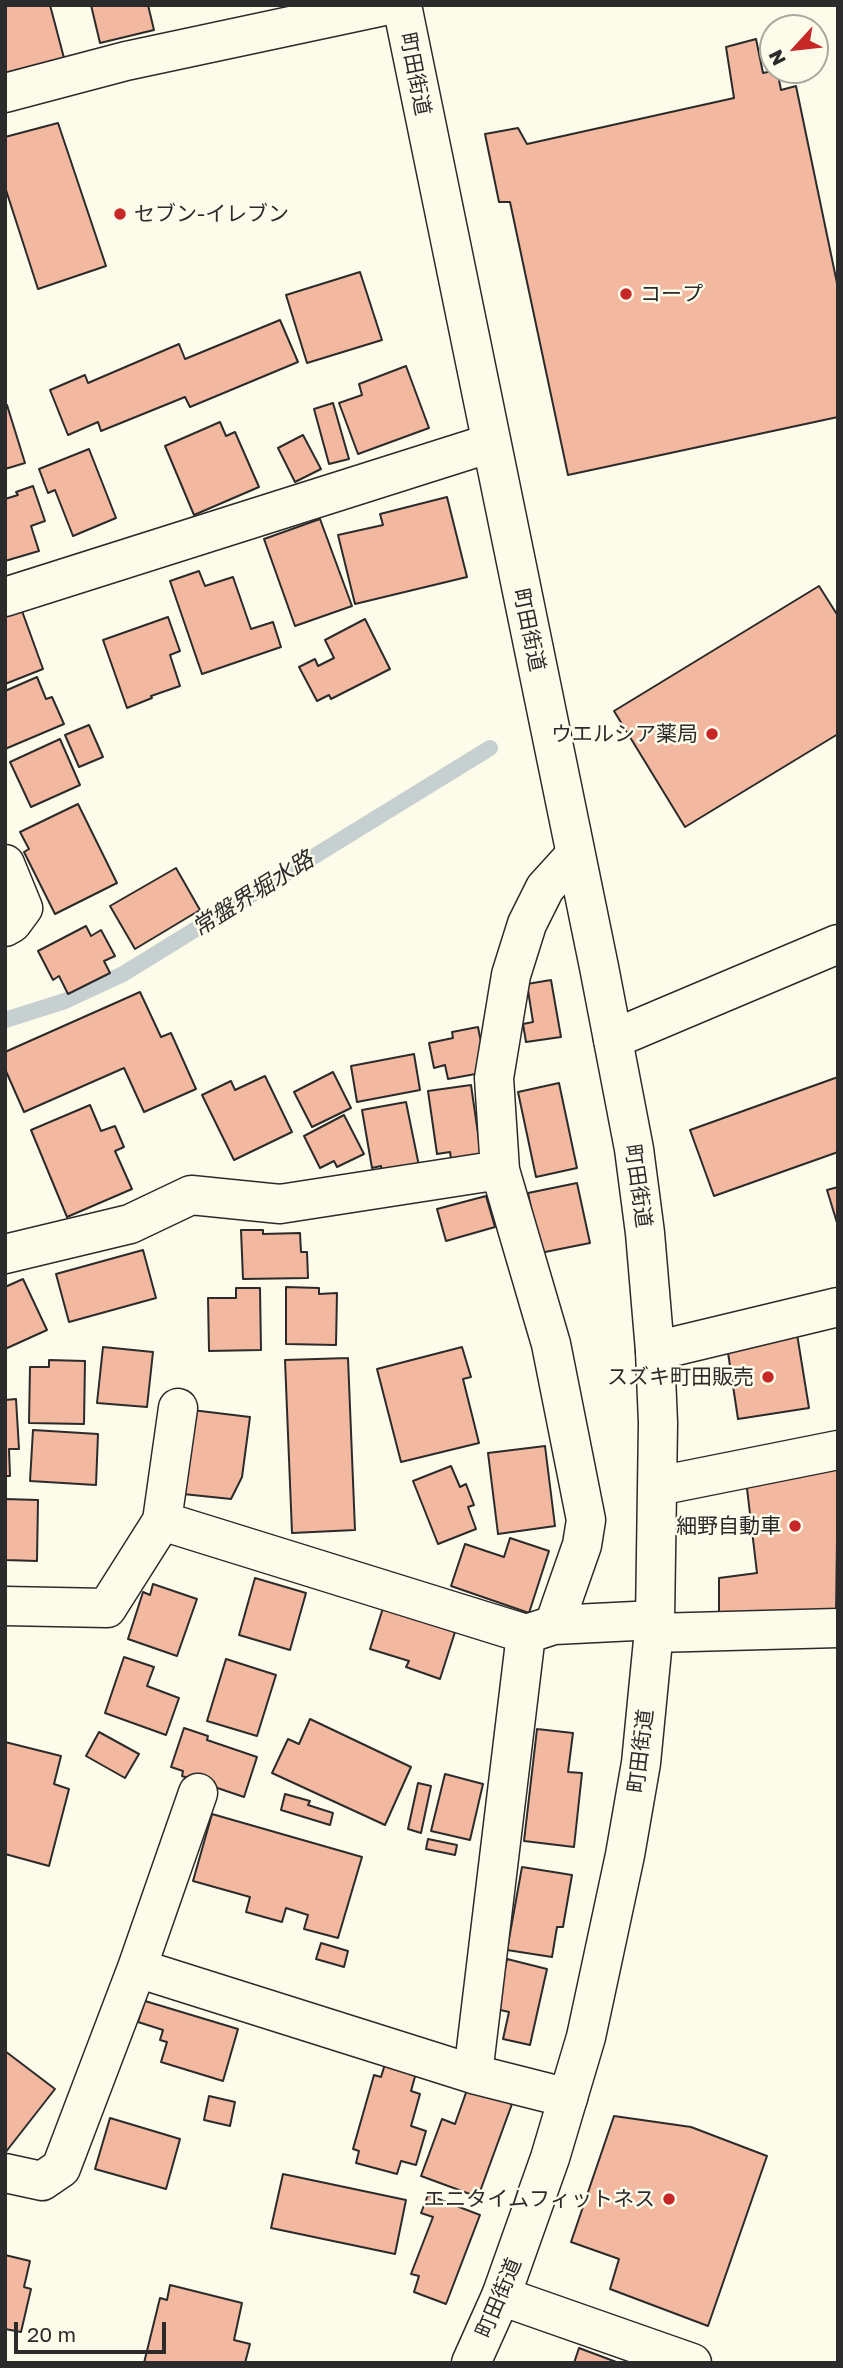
<!DOCTYPE html>
<html>
<head>
<meta charset="utf-8">
<style>
	body { margin:0 }
	#map { position:relative; width:843px; height:2368px; overflow:hidden; background:#fdfbea; font-family:"Golos Text",sans-serif }
	canvas { display:block }
	.frame { position:absolute; inset:0; border:7px solid #2b2b2b; pointer-events:none }
	.north { position:absolute; left:759px; top:14px; width:70px; height:70px; box-sizing:border-box; background:#fdfbea; border:2px solid #a9a89e; border-radius:50%; rotate:243deg; font-size:19px; font-weight:700; line-height:28px; text-align:center; color:#2b2b2b }
	.north::after { content:''; display:block; margin:auto; width:24px; height:32px; background:#c62828; clip-path:polygon(50% 0,100% 100%,50% 72%,0 100%) }
	.scale { position:absolute; left:14px; top:2322px; width:152px; height:32px; box-sizing:border-box; border:4px solid #2b2b2b; border-top:0; padding-left:9px; font-size:21px; line-height:24px; white-space:nowrap; color:#2b2b2b; -webkit-text-stroke:5px #fdfbea; paint-order:stroke }
</style>
</head>
<body>
<div id="map">
<canvas width="843" height="2368"></canvas>
<div class="frame"></div>
<div class="north">N</div>
<div class="scale">20 m</div>
</div>
<script>
const context = document.querySelector('canvas').getContext('2d');
context.lineJoin = 'round';
const poly = rows => new Path2D(rows.map(r => 'M' + r).join(''));
function strokePath(path, color, width, dash) { context.strokeStyle = color; context.lineWidth = width; context.lineCap = dash ? 'butt' : 'round'; context.setLineDash(dash || []); context.stroke(path); }
function fillPath(path, color) { context.fillStyle = color; context.fill(path, 'evenodd'); }
function drawText(font, color, halo, rows, align = 'center') {
  context.font = font + ' "Golos Text","Noto Sans JP",sans-serif'; context.lineWidth = 5; context.setLineDash([]); context.textBaseline = 'middle'; context.strokeStyle = halo; context.fillStyle = color; for (const [text, x, y, turn = 0] of rows) {
    context.save(); context.translate(x, y); context.rotate((+turn || 0) * Math.PI / 180); context.textAlign = isNaN(turn) ? turn : align; if (halo) context.strokeText(text, 0, 0); context.fillText(text, 0, 0); context.restore();
  }
}
const stream = poly([
	[5,1020,65,1001,123,974,490,748]
]);
const building = poly([
	[5,5,50,5,64,58,5,74,5,5],
	[91,5,148,5,154,30,100,43,91,5],
	[756,39,763,73,777,70,781,90,796,86,838,288,838,417,568,475,510,202,499,202,485,134,518,128,527,144,734,98,726,47,756,39],
	[58,123,106,266,38,289,5,187,5,137,58,123],
	[360,272,382,340,307,363,286,295,360,272],
	[280,320,298,362,190,407,185,397,101,431,98,422,68,435,50,390,85,375,88,383,179,344,185,359,280,320],
	[406,366,429,428,358,454,339,403,362,395,359,384,406,366],
	[333,403,349,459,329,464,314,409,333,403],
	[7,405,25,463,5,469,5,406,7,405],
	[220,422,226,436,235,432,259,487,194,515,165,446,220,422],
	[303,435,321,469,295,482,278,448,303,435],
	[89,449,116,518,73,536,55,490,48,493,39,469,89,449],
	[33,486,45,521,31,526,39,551,5,561,5,499,18,495,16,492,33,486],
	[447,497,467,577,355,604,338,535,383,525,380,514,447,497],
	[320,519,352,606,295,626,264,539,320,519],
	[199,571,205,586,233,577,251,629,273,622,281,647,202,674,170,581,199,571],
	[819,586,838,616,838,734,685,827,614,711,819,586],
	[22,611,43,669,5,684,5,617,22,611],
	[168,617,180,651,170,655,180,686,151,696,152,698,127,708,103,640,168,617],
	[365,619,390,669,331,699,329,695,317,701,299,667,315,659,318,666,334,658,325,640,365,619],
	[37,677,46,699,52,697,64,724,5,749,5,691,37,677],
	[89,725,103,757,79,767,65,735,89,725],
	[60,739,80,785,31,807,10,762,60,739],
	[78,804,117,883,55,914,24,852,29,849,20,832,78,804],
	[176,868,200,910,135,949,110,906,176,868],
	[86,926,91,936,101,930,115,956,104,961,110,973,68,994,59,976,53,980,38,951,86,926],
	[551,980,561,1037,526,1042,523,1024,533,1022,527,984,551,980],
	[140,992,161,1037,171,1033,196,1089,144,1112,124,1068,24,1112,5,1069,5,1052,140,992],
	[478,1027,485,1062,481,1073,448,1079,445,1065,434,1068,429,1043,453,1038,452,1032,478,1027],
	[414,1054,420,1090,357,1102,351,1066,414,1054],
	[333,1072,351,1108,312,1127,294,1092,333,1072],
	[265,1076,292,1132,234,1160,202,1095,231,1081,235,1090,265,1076],
	[838,1077,838,1152,714,1196,690,1130,838,1077],
	[559,1083,577,1168,536,1177,518,1092,559,1083],
	[471,1085,481,1154,451,1159,450,1152,437,1154,428,1091,471,1085],
	[406,1102,419,1166,382,1173,381,1166,372,1168,362,1110,406,1102],
	[90,1105,101,1131,115,1126,124,1147,115,1151,132,1189,67,1217,31,1130,90,1105],
	[344,1115,364,1154,337,1167,334,1161,320,1168,304,1136,344,1115],
	[577,1183,590,1243,540,1253,528,1193,577,1183],
	[838,1187,838,1226,827,1190,838,1187],
	[486,1196,495,1227,446,1241,437,1209,486,1196],
	[241,1230,263,1230,263,1234,300,1233,301,1252,307,1252,308,1278,243,1279,241,1230],
	[143,1250,156,1298,69,1322,56,1274,143,1250],
	[23,1279,47,1330,5,1349,5,1287,23,1279],
	[286,1287,319,1288,319,1294,337,1293,336,1345,286,1344,286,1287],
	[236,1288,260,1288,261,1350,209,1351,208,1298,236,1298,236,1288],
	[797,1334,809,1408,738,1419,727,1346,797,1334],
	[103,1347,153,1352,147,1407,97,1403,103,1347],
	[462,1347,471,1377,463,1379,479,1443,401,1462,377,1369,462,1347],
	[348,1358,355,1530,292,1533,285,1360,348,1358],
	[49,1360,85,1361,84,1424,29,1423,30,1367,49,1367,49,1360],
	[16,1399,19,1449,9,1449,10,1476,5,1476,5,1400,16,1399],
	[192,1410,250,1417,242,1477,231,1499,183,1494,192,1410],
	[33,1430,98,1434,96,1485,30,1481,33,1430],
	[545,1446,555,1526,498,1534,488,1453,545,1446],
	[451,1466,460,1487,466,1484,474,1505,468,1507,476,1529,438,1544,413,1481,451,1466],
	[838,1468,836,1614,719,1613,719,1578,757,1573,746,1480,838,1468],
	[5,1499,38,1500,37,1561,5,1560,5,1499],
	[510,1538,549,1551,529,1613,451,1586,465,1544,504,1557,510,1538],
	[255,1578,306,1593,290,1650,239,1635,255,1578],
	[153,1584,197,1599,177,1656,128,1639,143,1592,150,1595,153,1584],
	[383,1608,455,1632,440,1679,406,1667,409,1661,370,1649,383,1608],
	[124,1657,154,1667,147,1686,179,1698,166,1735,105,1713,124,1657],
	[226,1659,276,1675,257,1736,207,1721,226,1659],
	[310,1719,411,1767,385,1825,272,1773,288,1739,299,1744,310,1719],
	[184,1728,208,1736,207,1740,257,1757,244,1797,182,1776,183,1771,171,1767,184,1728],
	[537,1729,573,1733,568,1772,582,1773,574,1847,524,1841,537,1729],
	[99,1732,139,1754,125,1778,86,1756,99,1732],
	[5,1742,61,1756,54,1784,69,1789,49,1866,5,1854,5,1742],
	[445,1774,483,1784,470,1840,431,1831,445,1774],
	[418,1783,431,1786,421,1833,408,1829,418,1783],
	[285,1794,310,1801,308,1805,333,1813,330,1825,281,1810,285,1794],
	[212,1814,362,1857,338,1938,304,1929,308,1915,286,1908,282,1922,246,1912,250,1897,193,1881,212,1814],
	[428,1839,457,1845,455,1855,426,1849,428,1839],
	[522,1867,572,1875,563,1927,557,1927,552,1957,507,1950,522,1867],
	[321,1943,348,1951,344,1967,316,1959,321,1943],
	[507,1959,547,1969,530,2045,503,2039,509,2012,496,2009,507,1959],
	[145,2001,238,2029,223,2081,161,2062,167,2042,160,2040,163,2030,138,2022,145,2001],
	[5,2051,55,2089,5,2153,5,2051],
	[385,2064,416,2073,411,2091,420,2094,411,2126,426,2131,416,2165,401,2161,397,2174,356,2163,359,2151,353,2149,374,2075,381,2077,385,2064],
	[468,2087,512,2104,478,2197,421,2176,442,2119,455,2124,468,2087],
	[209,2096,235,2102,230,2126,204,2120,209,2096],
	[614,2116,691,2127,767,2156,708,2326,610,2289,619,2259,571,2242,614,2116],
	[110,2118,180,2139,166,2189,95,2169,110,2118],
	[283,2174,406,2200,395,2254,271,2228,283,2174],
	[428,2195,480,2215,446,2304,414,2292,419,2276,411,2274,433,2217,421,2213,428,2195],
	[5,2255,30,2261,24,2287,31,2289,21,2332,5,2329,5,2255],
	[170,2285,242,2303,234,2340,250,2344,245,2363,144,2363,160,2298,167,2300,170,2285],
	[579,2348,619,2363,574,2363,579,2348]
]);
const minor = poly([
	[5,93,126,61,389,5],
	[5,597,491,443],
	[5,864,23,908,12,923,5,927],
	[613,1039,838,944],
	[5,1254,130,1224,191,1195,280,1204,500,1170],
	[655,1351,838,1307],
	[178,1408,162,1521,526,1634],
	[658,1486,838,1450],
	[5,1606,107,1608,162,1521],
	[554,1625,582,1545,586,1520,551,1344,500,1170,494,1078,511,975,527,924,545,888,575,855],
	[654,1633,838,1628],
	[137,1968,473,2074,568,2098],
	[473,2074,526,1634,554,1625,655,1620],
	[5,2173,42,2181,61,2168,137,1968,198,1793],
	[501,2296,692,2363]
]);
const major = poly([
	[402,5,599,967,634,1149,645,1233,655,1351,658,1423,655,1620,641,1763,625,1855,586,2037,550,2158,501,2296,471,2363]
]);
const markers = [
	[120,214,7,"#c62828"],
	[626,294,7,"#c62828"],
	[712,734,7,"#c62828"],
	[768,1377,7,"#c62828"],
	[795,1526,7,"#c62828"],
	[669,2199,7,"#c62828"]
];
const streetNames = [
	["町田街道",415,74,79],
	["町田街道",529,630,78],
	["町田街道",638,1186,82],
	["町田街道",641,1751,-83],
	["町田街道",499,2298,-67]
];
const poiNames = [
	["セブン-イレブン",134,214,"left"],
	["コープ",640,294,"left"],
	["ウエルシア薬局",698,734],
	["スズキ町田販売",754,1377],
	["細野自動車",781,1526],
	["エニタイムフィットネス",655,2199]
];
const waterNames = [
	["常盤界堀水路",253,894,-32]
];
strokePath(stream, '#c7d0d0', 16);
fillPath(building, '#f2b8a0');
strokePath(building, '#2b2b2b', 2);
strokePath(minor, '#2b2b2b', 41);
strokePath(major, '#2b2b2b', 41);
strokePath(minor, '#fdfbea', 38);
strokePath(major, '#fdfbea', 38);
for (const [x, y, r, color] of markers) { const dot = new Path2D(); dot.arc(x, y, r, 0, 2 * Math.PI); context.fillStyle = color; context.fill(dot); strokePath(dot, '#fdfbea', 2.5); }
drawText('21px', '#2b2b2b', '#fdfbea', streetNames);
drawText('21px', '#2b2b2b', '#fdfbea', poiNames, 'right');
drawText('italic 23px', '#2b2b2b', '#fdfbea', waterNames);
</script>
</body>
</html>
